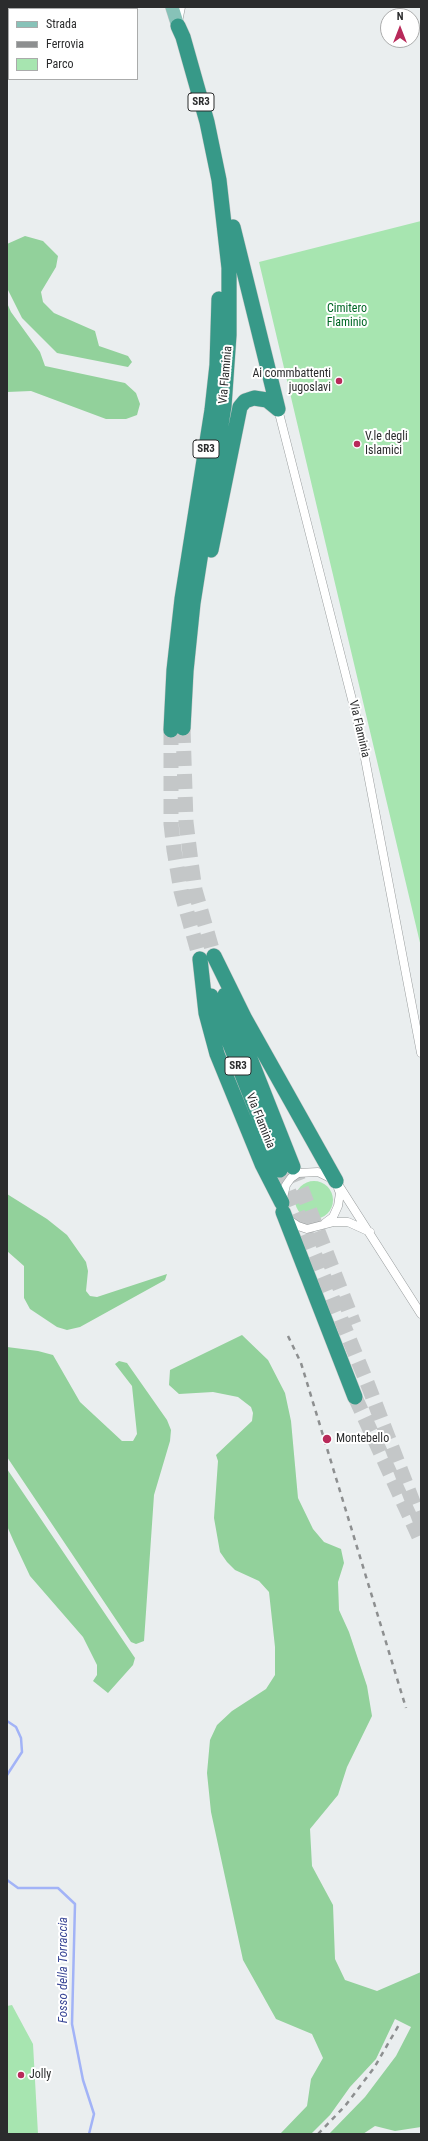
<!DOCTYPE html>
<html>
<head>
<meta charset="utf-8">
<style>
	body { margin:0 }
	#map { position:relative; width:428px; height:2141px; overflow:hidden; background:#eaeeef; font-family:"Roboto Condensed",sans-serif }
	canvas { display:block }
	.frame { position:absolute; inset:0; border:8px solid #2b2c2d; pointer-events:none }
	.legend { position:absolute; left:8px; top:8px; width:130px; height:72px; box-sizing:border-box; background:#fff; border:1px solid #aaabab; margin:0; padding:5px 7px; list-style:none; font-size:12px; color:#2b2c2d }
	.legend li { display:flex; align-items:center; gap:8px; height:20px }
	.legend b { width:20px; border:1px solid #aaabab }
	.north { position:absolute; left:380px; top:8px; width:40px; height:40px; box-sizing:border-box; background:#fff; border:1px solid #aaabab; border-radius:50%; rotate:0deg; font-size:11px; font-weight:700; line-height:16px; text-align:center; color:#2b2c2d }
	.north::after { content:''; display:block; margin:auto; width:14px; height:18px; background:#b82a5a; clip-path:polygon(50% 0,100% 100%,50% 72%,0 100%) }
</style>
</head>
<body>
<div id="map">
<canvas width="428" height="2141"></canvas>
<div class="frame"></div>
<ul class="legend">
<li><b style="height:5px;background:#87c2b8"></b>Strada</li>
<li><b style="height:5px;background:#8d8f90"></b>Ferrovia</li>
<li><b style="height:11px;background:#a7e5b0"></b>Parco</li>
</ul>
<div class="north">N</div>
</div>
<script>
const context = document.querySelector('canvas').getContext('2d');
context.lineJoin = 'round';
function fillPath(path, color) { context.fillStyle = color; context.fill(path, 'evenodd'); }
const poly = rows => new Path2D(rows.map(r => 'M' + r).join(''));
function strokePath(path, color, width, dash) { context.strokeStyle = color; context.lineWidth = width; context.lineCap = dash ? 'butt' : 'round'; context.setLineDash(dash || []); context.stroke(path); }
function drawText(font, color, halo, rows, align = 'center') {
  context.font = font + ' "Roboto Condensed",sans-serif'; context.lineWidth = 4; context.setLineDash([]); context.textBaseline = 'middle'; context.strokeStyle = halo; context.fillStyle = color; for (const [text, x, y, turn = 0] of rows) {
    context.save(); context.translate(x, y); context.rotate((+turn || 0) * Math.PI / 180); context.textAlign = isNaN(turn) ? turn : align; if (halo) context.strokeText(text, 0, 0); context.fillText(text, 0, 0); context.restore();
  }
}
const green = poly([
	[421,221,421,947,259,262],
	'295 1200a19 19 0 1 1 38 0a19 19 0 1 1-38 0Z',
	[12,2005,33,2044,38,2134,7,2134,7,2006]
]);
const forest = poly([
	[25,236,43,241,58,256,56,267,41,292,43,302,54,313,95,331,99,346,128,356,132,362,128,367,57,353,22,318,7,288,7,244],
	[7,303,11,312,40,352,45,366,125,383,136,393,140,404,137,415,126,419,106,419,31,391,7,392],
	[7,1194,47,1219,67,1235,86,1262,88,1271,86,1291,90,1296,97,1297,167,1274,165,1280,80,1327,67,1330,57,1327,30,1309,24,1298,24,1266,7,1251],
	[242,1335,268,1360,285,1393,291,1421,298,1498,313,1529,324,1542,341,1549,344,1563,338,1582,339,1610,349,1632,367,1686,372,1716,347,1767,338,1795,310,1829,312,1866,333,1905,335,1959,345,1980,377,1991,421,1972,421,2127,395,2131,375,2126,363,2134,329,2134,365,2097,396,2056,411,2027,395,2019,376,2059,350,2087,330,2115,311,2134,280,2134,307,2106,311,2079,323,2058,312,2034,276,2019,243,1960,211,1812,207,1773,210,1740,217,1725,232,1711,266,1689,275,1675,275,1647,269,1592,259,1581,235,1570,227,1562,220,1552,214,1518,218,1461,216,1455,252,1421,253,1413,251,1407,238,1397,213,1392,179,1394,169,1385,170,1370],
	[7,1347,38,1351,53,1355,80,1402,122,1441,133,1441,137,1434,132,1386,115,1364,119,1361,127,1363,167,1420,171,1430,170,1441,154,1495,144,1641,136,1644,131,1642,7,1457],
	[7,1469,135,1658,133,1665,108,1693,93,1681,97,1675,97,1665,83,1637,30,1576,14,1542,7,1526]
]);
const stream = poly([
	[7,1721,16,1727,21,1738,22,1752,7,1775],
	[7,1880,18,1888,58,1888,75,1904,72,2024,83,2080,94,2114,89,2134]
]);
const highwayTunnel = poly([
	[183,728,186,822,191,862,195,890,214,956],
	[171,730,171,824,174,850,181,891,200,959],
	[293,1167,354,1324],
	[280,1170,368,1385,421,1523],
	[355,1397,421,1541]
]);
const street = poly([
	[178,22,181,7],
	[278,409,359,727,421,1053],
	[282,1202,286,1185,291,1178,298,1173,318,1172,336,1181,421,1314],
	[289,1220,298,1226,307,1229,334,1222,348,1222,370,1232],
	[325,1223,333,1217,338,1206,340,1193,338,1188]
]);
const primary = poly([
	[172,7,178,26]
]);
const highway = poly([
	[178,26,183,37,207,122,219,180,229,268,229,335,224,406,193,603,186,671,183,728],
	[233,227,278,409],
	[211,550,240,407,245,401,254,398,267,400,278,409],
	[171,730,174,670,182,599,212,410,217,365,219,299],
	[214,956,245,1019,336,1181],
	[200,959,206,1013,217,1054,262,1164,282,1203],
	[225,995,293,1167],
	[211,996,280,1170],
	[283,1212,355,1397]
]);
const rail = poly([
	[288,1336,301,1363,406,1708],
	[318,2134,345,2106,374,2068,400,2023]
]);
const markers = [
	[339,381,4,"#b82a5a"],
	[357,444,4,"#b82a5a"],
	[327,1439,5,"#b82a5a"],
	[21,2075,4,"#b82a5a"]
];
const shields = [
	[201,102,26],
	[206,449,26],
	[238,1066,26]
];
const shieldNames = [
	["SR3",201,102],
	["SR3",206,449],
	["SR3",238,1066]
];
const parkNames = [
	["Cimitero",347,309],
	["Flaminio",347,323]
];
const poiNames = [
	["Ai commbattenti",331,374,"right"],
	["jugoslavi",331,388,"right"],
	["V.le degli",365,437],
	["Islamici",365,451],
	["Montebello",336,1439],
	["Jolly",29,2075]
];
const streetNames = [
	["Via Flaminia",226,375,-85],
	["Via Flaminia",359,729,77],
	["Via Flaminia",260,1121,68]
];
const waterNames = [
	["Fosso della Torraccia",64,1970,-90]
];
fillPath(green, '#a7e5b0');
fillPath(forest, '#92d19b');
strokePath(stream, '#a2b3f7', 2.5);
strokePath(highwayTunnel, '#c4c7c8', 15, [15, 8]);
strokePath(street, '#979b9c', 9);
strokePath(primary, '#c8c8c8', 14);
strokePath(highway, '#c8c8c8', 16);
strokePath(street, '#fff', 8);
strokePath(primary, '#87c2b8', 13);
strokePath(highway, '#379988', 15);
strokePath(rail, '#8d8f90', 2.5, [5, 5]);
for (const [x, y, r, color] of markers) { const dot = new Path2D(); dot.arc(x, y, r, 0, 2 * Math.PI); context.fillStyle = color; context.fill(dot); strokePath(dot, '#fff', 1.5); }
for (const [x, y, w] of shields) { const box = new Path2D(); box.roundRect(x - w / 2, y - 9, w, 18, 3); context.fillStyle = '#fff'; context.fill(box); strokePath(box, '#2b2c2d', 1); }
drawText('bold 11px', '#2b2c2d', null, shieldNames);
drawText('12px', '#006726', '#fff', parkNames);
drawText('12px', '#2b2c2d', '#fff', poiNames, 'left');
drawText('12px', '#2b2c2d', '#fff', streetNames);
drawText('italic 13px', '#3b4897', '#fff', waterNames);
</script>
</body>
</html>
